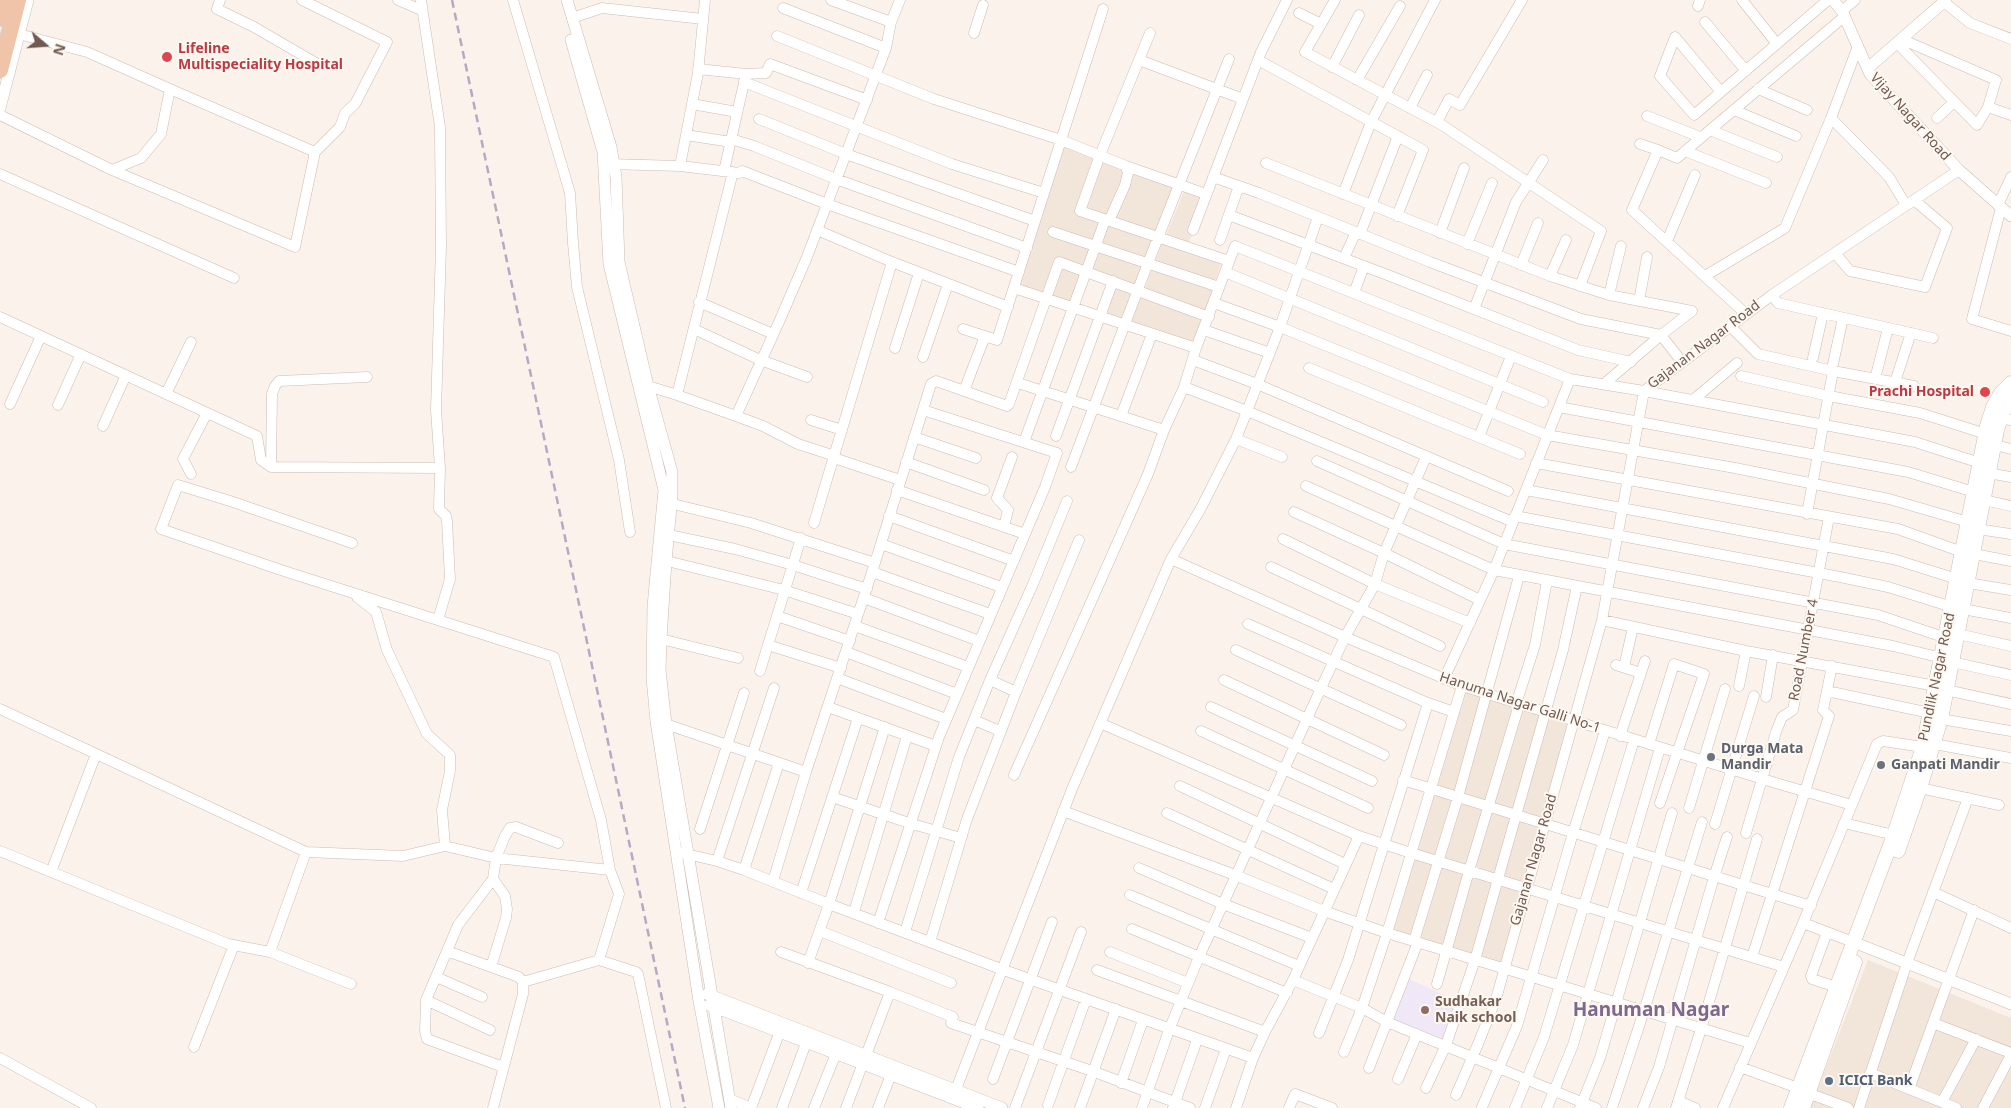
<!DOCTYPE html>
<html>
<head>
<meta charset="utf-8">
<style>
	body { margin:0 }
	#map { position:relative; width:2011px; height:1108px; overflow:hidden; background:#fbf3eb; font-family:"Noto Sans",sans-serif }
	canvas { display:block }
	.north { position:absolute; left:20px; top:20px; width:50px; height:50px; -webkit-text-stroke:4px #fdf8f1; paint-order:stroke; rotate:108deg; font-size:14px; font-weight:700; line-height:20px; text-align:center; color:#735a50 }
	.north::after { content:''; display:block; margin:auto; width:18px; height:22px; background:#735a50; clip-path:polygon(50% 0,100% 100%,50% 72%,0 100%) }
</style>
</head>
<body>
<div id="map">
<canvas width="2011" height="1108"></canvas>
<div class="north">N</div>
</div>
<script>
const context = document.querySelector('canvas').getContext('2d');
context.lineJoin = 'round';
function fillPath(path, color) { context.fillStyle = color; context.fill(path, 'evenodd'); }
const poly = rows => new Path2D(rows.map(r => 'M' + r).join(''));
function strokePath(path, color, width, dash) { context.strokeStyle = color; context.lineWidth = width; context.lineCap = dash ? 'butt' : 'round'; context.setLineDash(dash || []); context.stroke(path); }
function drawText(font, color, halo, rows, align = 'center') {
  context.font = font + ' "Noto Sans",sans-serif'; context.lineWidth = 4; context.setLineDash([]); context.textBaseline = 'middle'; context.strokeStyle = halo; context.fillStyle = color; for (const [text, x, y, turn = 0] of rows) {
    context.save(); context.translate(x, y); context.rotate((+turn || 0) * Math.PI / 180); context.textAlign = isNaN(turn) ? turn : align; if (halo) context.strokeText(text, 0, 0); context.fillText(text, 0, 0); context.restore();
  }
}
const residential = poly([
	[1062,142,1097,157,1077,212,1102,221,1072,307,1016,287],
	[1101,158,1124,168,1122,183,1107,217,1083,210],
	[1127,167,1175,186,1161,236,1111,220],
	[1185,189,1208,197,1188,245,1165,238],
	[1105,220,1161,240,1152,264,1096,246],
	[1163,240,1222,260,1214,285,1154,265],
	[1095,247,1150,267,1141,291,1092,273],
	[1153,267,1218,288,1208,315,1144,291],
	[1117,284,1140,293,1127,324,1105,313],
	[1143,293,1207,317,1195,347,1129,325],
	[1463,690,1569,724,1501,965,1391,929],
	[1868,960,2011,1018,2011,1108,1810,1108]
]);
const education = poly([
	[1409,979,1459,1002,1444,1039,1392,1019]
]);
const minor = poly([
	[220,0,217,9,254,27,316,63],
	[398,0,421,10],
	[421,0,440,127,441,247,436,410,440,468,439,509,446,516,447,521,450,579,438,620],
	[513,0,570,193,573,243,577,287,619,460,630,532],
	[831,0,891,22],
	[1335,0,1305,52,1442,125,1601,231,1580,286],
	[1742,0,1777,44],
	[1944,2,1970,23,2011,39],
	[1698,6,1700,0],
	[783,8,886,48],
	[1842,11,1855,0],
	[1299,13,1321,24],
	[572,18,602,8,703,19],
	[1705,22,1746,71],
	[974,33,983,5],
	[1150,33,1100,155,1080,211,1229,261],
	[777,36,934,99,1061,140,1126,166,1206,194],
	[1897,43,1977,125,1988,107,1996,80,1901,39],
	[1139,60,1243,99],
	[1258,60,1423,150,1397,216],
	[1332,67,1359,15],
	[698,69,746,74,724,171],
	[746,74,766,73,770,64,867,100],
	[1357,80,1400,6],
	[744,82,952,164,1044,193],
	[170,89,315,152],
	[1758,89,1807,110],
	[1721,92,1675,37,1660,76,1694,115,1828,0],
	[692,104,737,112],
	[1988,107,2011,115],
	[1410,108,1427,75],
	[1734,110,1796,136],
	[0,115,112,170,141,158,161,134,170,89,87,52,11,32],
	[1647,116,1700,137],
	[1831,118,1889,177,1906,205],
	[1937,118,1954,102],
	[759,119,846,154,1035,221],
	[1437,122,1449,99,1460,105,1522,0],
	[1710,130,1777,157],
	[686,135,731,142],
	[731,139,754,146,836,179,1027,248],
	[1640,144,1658,150],
	[1685,151,1766,183],
	[1266,163,1550,276,1609,295,1692,311],
	[608,164,680,166,739,173,742,171,827,204,1019,272],
	[680,166,698,73,705,0],
	[112,170,295,247,315,152,340,127,345,113,355,104,387,42,302,0],
	[0,174,234,278],
	[1213,177,1259,193,1430,262,1581,319,1661,335,1682,362],
	[1343,194,1371,122,1435,0],
	[1998,205,2011,177],
	[2001,208,1972,319,2011,331],
	[1229,215,1385,274,1578,350,1631,362],
	[1109,221,1125,185,1128,173,1126,166],
	[817,230,892,262,1008,307],
	[1193,230,1261,52,1287,0],
	[1053,232,1219,287],
	[1440,233,1464,168],
	[1360,234,1398,136],
	[1220,240,1239,186],
	[1667,241,1695,175],
	[1467,244,1492,183],
	[1835,253,1850,271,1925,287,1947,228,1914,200],
	[1344,258,1356,232],
	[1521,265,1538,223],
	[1225,272,1543,402],
	[1550,276,1566,240],
	[1705,276,1785,228,1831,118,1858,46],
	[1014,288,1196,348],
	[1354,293,1364,266],
	[1609,295,1621,246],
	[1772,295,1778,303,1933,338],
	[1639,301,1647,257],
	[699,302,773,334],
	[1214,303,1280,327,1547,435,1735,468,1889,499,1968,522],
	[1474,309,1516,202,1543,160],
	[1746,314,1632,210,1658,150,1677,158,1845,16],
	[0,317,257,436,261,460,271,467,440,468],
	[1730,326,1758,354,1833,371,1914,386],
	[694,329,758,359,807,377],
	[963,329,997,340,1103,9],
	[1204,330,1270,353],
	[895,348,919,273],
	[923,357,948,284],
	[1813,358,1823,313],
	[1193,360,1257,384,1508,491],
	[1833,364,1843,318],
	[1309,368,1520,454],
	[1741,376,1829,396,1920,413,1986,434],
	[1875,379,1888,328],
	[1895,382,1911,333],
	[1018,383,1164,430],
	[1604,384,1661,335,1692,311],
	[648,386,677,395,736,416,779,322,807,257,886,48,891,22,900,0],
	[1184,387,1247,411,1513,522],
	[964,391,985,336],
	[166,394,191,342],
	[677,395,733,172],
	[1693,400,1737,363],
	[10,404,41,336],
	[58,405,81,354],
	[1559,407,1908,472,1974,492],
	[736,416,763,426,798,444,835,456],
	[1121,416,1152,334],
	[2001,419,2011,420],
	[811,420,842,430],
	[103,426,126,375],
	[1056,436,1113,281],
	[914,437,976,458],
	[1479,437,1511,356],
	[1236,439,1282,457],
	[1024,442,1105,220],
	[1994,445,2011,449],
	[834,458,900,480],
	[1317,461,1504,544,1878,615,1946,638],
	[906,462,984,490],
	[1536,463,1898,529,1962,552],
	[271,467,272,394,275,386,279,381,367,377],
	[1071,467,1148,263,1229,59],
	[1988,473,2011,477],
	[191,474,183,459,207,413],
	[1306,486,1494,570,1893,646,1942,658],
	[897,490,1025,534],
	[1526,490,1893,559,1957,579],
	[1984,500,2011,506],
	[665,502,751,523,875,563],
	[1294,512,1384,553,1480,600],
	[1807,514,1833,371],
	[889,516,1014,561],
	[1515,516,1840,577,1888,587,1952,607],
	[814,523,892,262],
	[1004,527,1008,510,997,498,1012,457],
	[1971,528,2011,534],
	[669,535,735,549,793,565,867,589],
	[1283,539,1375,584,1470,623],
	[352,543,230,501,178,485,161,529,284,571,554,657,601,820,610,870,619,894,599,960],
	[881,544,1001,587],
	[1974,554,2011,561],
	[659,559,784,590,858,614],
	[1171,559,1345,637,1462,686,1779,784,1852,805],
	[1271,567,1440,646],
	[872,572,990,614],
	[1968,583,2011,590],
	[357,597,376,612,387,650,427,734,450,755,450,771,442,810,445,846],
	[864,598,979,641],
	[1963,609,2011,618],
	[777,616,850,641],
	[1602,620,1746,651,1936,686],
	[1248,624,1428,703,1454,712],
	[855,626,968,667],
	[1958,634,2011,646],
	[661,639,738,658],
	[768,645,841,668],
	[1236,650,1401,725],
	[846,652,957,694],
	[1952,662,2011,675],
	[1616,665,1641,673],
	[1624,667,1633,627],
	[760,671,801,538],
	[837,678,946,719],
	[1444,679,1494,570,1570,379],
	[990,680,1016,692],
	[1224,680,1384,755],
	[1739,686,1746,651],
	[1946,690,2011,704],
	[1827,691,1930,713],
	[1766,697,1773,655],
	[1516,704,1535,645,1547,581],
	[828,707,936,746],
	[1211,707,1372,781],
	[0,709,306,852,403,856,445,846,496,858,610,870],
	[1941,719,2011,731],
	[974,720,1000,731],
	[660,722,806,772],
	[1100,723,1359,836,1411,853,1784,967],
	[1201,731,1368,808],
	[1620,736,1645,661],
	[1649,744,1674,664,1704,674,1660,803],
	[1014,775,1148,474,1164,430,1184,387,1196,348,1235,246,1570,379,1644,391,1915,442,1980,463],
	[1403,780,1811,906],
	[1180,786,1345,864],
	[1920,788,1999,805],
	[832,797,909,823,961,838],
	[1689,808,1725,689],
	[1063,811,1235,875,1324,911,1387,933,1750,1043],
	[1167,813,1334,889],
	[1844,823,1894,835],
	[1715,824,1754,696],
	[700,829,744,693],
	[1746,833,1776,732,1782,717,1793,710,1829,517],
	[0,851,228,944,270,952,351,984],
	[682,853,717,861,744,870,829,904,885,727],
	[717,861,774,688],
	[1139,868,1223,904,1312,938],
	[744,870,779,763],
	[51,872,96,754],
	[773,881,806,772,873,569,931,384,936,381,1007,406,1009,404,1059,262,1209,317],
	[1933,892,2011,928],
	[801,893,858,718],
	[1130,895,1299,966],
	[854,912,907,736],
	[878,923,939,737,1045,487,1057,453,923,410],
	[1803,923,1853,942],
	[1132,929,1287,993],
	[820,931,951,983],
	[905,932,959,757,990,680,1033,584,1067,501],
	[1827,932,1811,976,1812,979,1836,987],
	[1414,941,1458,797,1519,576],
	[930,942,967,819,1016,692,1079,540],
	[447,951,519,977,523,982,523,994,493,1108],
	[270,952,306,852],
	[781,952,890,992,953,1017,951,1023,1092,1071,1190,1108],
	[1110,952,1188,983],
	[1752,957,1829,716,1823,710,1832,666],
	[808,963,829,904,1001,969,1253,1058],
	[491,967,506,918,507,909,505,896,493,879],
	[1097,970,1265,1032],
	[436,977,482,997],
	[1293,980,1362,1008,1387,1022,1596,1108],
	[523,982,599,960,636,972,638,974,666,1108],
	[1437,984,1469,871,1519,705],
	[426,1000,425,1031,427,1039,503,1067],
	[1933,1023,2011,1053],
	[490,1030,426,1000,458,925,493,879,496,858,505,836,510,828,516,827,558,843],
	[1319,1033,1348,960,1428,703],
	[194,1047,234,945],
	[1344,1052,1362,1008,1387,933,1462,686],
	[0,1058,91,1108],
	[1740,1067,1798,1088],
	[1369,1068,1418,942],
	[1870,1073,1956,1108],
	[993,1079,1052,922],
	[1398,1079,1417,1034],
	[1121,1083,1143,1020],
	[1426,1088,1446,1045,1475,960,1563,650,1577,586],
	[1909,1089,1974,910],
	[1808,1093,1848,1108],
	[1456,1095,1478,1044,1496,999,1602,620,1644,391,1772,295,1959,170],
	[953,1097,1072,789,1171,559,1201,508,1236,439,1280,327,1318,217],
	[729,1099,751,1108,782,1026],
	[1679,1101,1695,1108],
	[1942,1102,1976,1039],
	[1048,1105,1086,999],
	[1482,1107,1517,1026,1573,833,1605,731],
	[782,1108,806,1043],
	[814,1108,839,1046],
	[846,1108,890,992],
	[878,1108,894,1067],
	[1015,1108,1081,932],
	[1080,1108,1116,1009],
	[1142,1108,1169,1030,1199,957,1321,688,1345,637,1375,584,1384,553,1426,457],
	[1173,1108,1197,1040],
	[1205,1108,1226,1049],
	[1236,1108,1253,1058,1265,1032,1293,980,1359,836],
	[1289,1108,1295,1094,1332,1108],
	[1515,1108,1544,1037,1634,740],
	[1547,1108,1573,1045,1660,748],
	[1580,1108,1600,1058,1672,813],
	[1612,1108,1644,1011,1702,822],
	[1643,1108,1659,1067,1714,877,1727,837],
	[1676,1108,1701,1029,1757,839],
	[1723,1108,1803,923,1877,744,1883,741,1923,747,1934,744,2011,758],
	[1859,1108,1907,963,1968,798],
	[1983,1108,2011,1055]
]);
const tertiary = poly([
	[567,0,611,147,616,177,619,262,648,386,672,472,672,496,666,561,661,639,660,670,666,724,731,1108],
	[1833,0,1842,11,1870,74,1959,170,2011,216],
	[571,40,603,152,609,264,664,490,653,606,652,678,656,721,699,1001,719,1108],
	[1868,68,1946,0],
	[0,108,28,0],
	[1853,942,2011,1004],
	[707,994,1002,1108],
	[709,1005,978,1108]
]);
const secondary = poly([
	[1898,851,1920,788,1941,719,1997,430,2002,414,2011,400],
	[1791,1108,1894,835,1923,747,1987,426,1993,407,2001,393,2011,383],
	[1803,1108,1855,962]
]);
const trunk = poly([
	[0,18,4,0],
	[0,70,18,0]
]);
const rail = poly([
	[452,0,685,1108]
]);
const markers = [
	[167,57,6,"#e0444e"],
	[1985,392,6,"#e0444e"],
	[1711,757,5,"#6b7280"],
	[1881,765,5,"#6b7280"],
	[1425,1010,5,"#8d6e63"],
	[1829,1081,5,"#5c6f8a"]
];
const healthNames = [
	["Lifeline",178,49],
	["Multispeciality Hospital",178,65],
	["Prachi Hospital",1974,392,"right"]
];
const streetNames = [
	["Vijay Nagar Road",1910,117,48],
	["Gajanan Nagar Road",1704,345,-37],
	["Road Number 4",1804,650,-79],
	["Pundlik Nagar Road",1937,677,-78],
	["Hanuma Nagar Galli No-1",1520,703,18],
	["Gajanan Nagar Road",1534,860,-74]
];
const worshipNames = [
	["Durga Mata",1721,749],
	["Mandir",1721,765],
	["Ganpati Mandir",1891,765]
];
const educationNames = [
	["Sudhakar",1435,1002],
	["Naik school",1435,1018]
];
const serviceNames = [
	["ICICI Bank",1839,1081]
];
const districtNames = [
	["Hanuman Nagar",1651,1011]
];
fillPath(residential, '#f2e5da');
fillPath(education, '#f0e7f7');
strokePath(minor, '#ccbbb1', 11);
strokePath(tertiary, '#ccbbb1', 12);
strokePath(secondary, '#d0bdb2', 15);
strokePath(trunk, '#d8d1ce', 18);
strokePath(minor, '#fff', 10);
strokePath(tertiary, '#fff', 11);
strokePath(secondary, '#fff', 14);
strokePath(trunk, '#f0c4a9', 16);
strokePath(rail, '#b6a9c4', 2.5, [8, 5]);
for (const [x, y, r, color] of markers) { const dot = new Path2D(); dot.arc(x, y, r, 0, 2 * Math.PI); context.fillStyle = color; context.fill(dot); strokePath(dot, '#fdf8f1', 2); }
drawText('bold 14px', '#be3a42', '#fdf8f1', healthNames, 'left');
drawText('14px', '#735a50', '#fdf8f1', streetNames);
drawText('bold 14px', '#5b616d', '#fdf8f1', worshipNames, 'left');
drawText('bold 14px', '#785e54', '#fdf8f1', educationNames, 'left');
drawText('bold 14px', '#4e5e75', '#fdf8f1', serviceNames, 'left');
drawText('bold 19px', '#7f688e', '#fdf8f1', districtNames);
</script>
</body>
</html>
